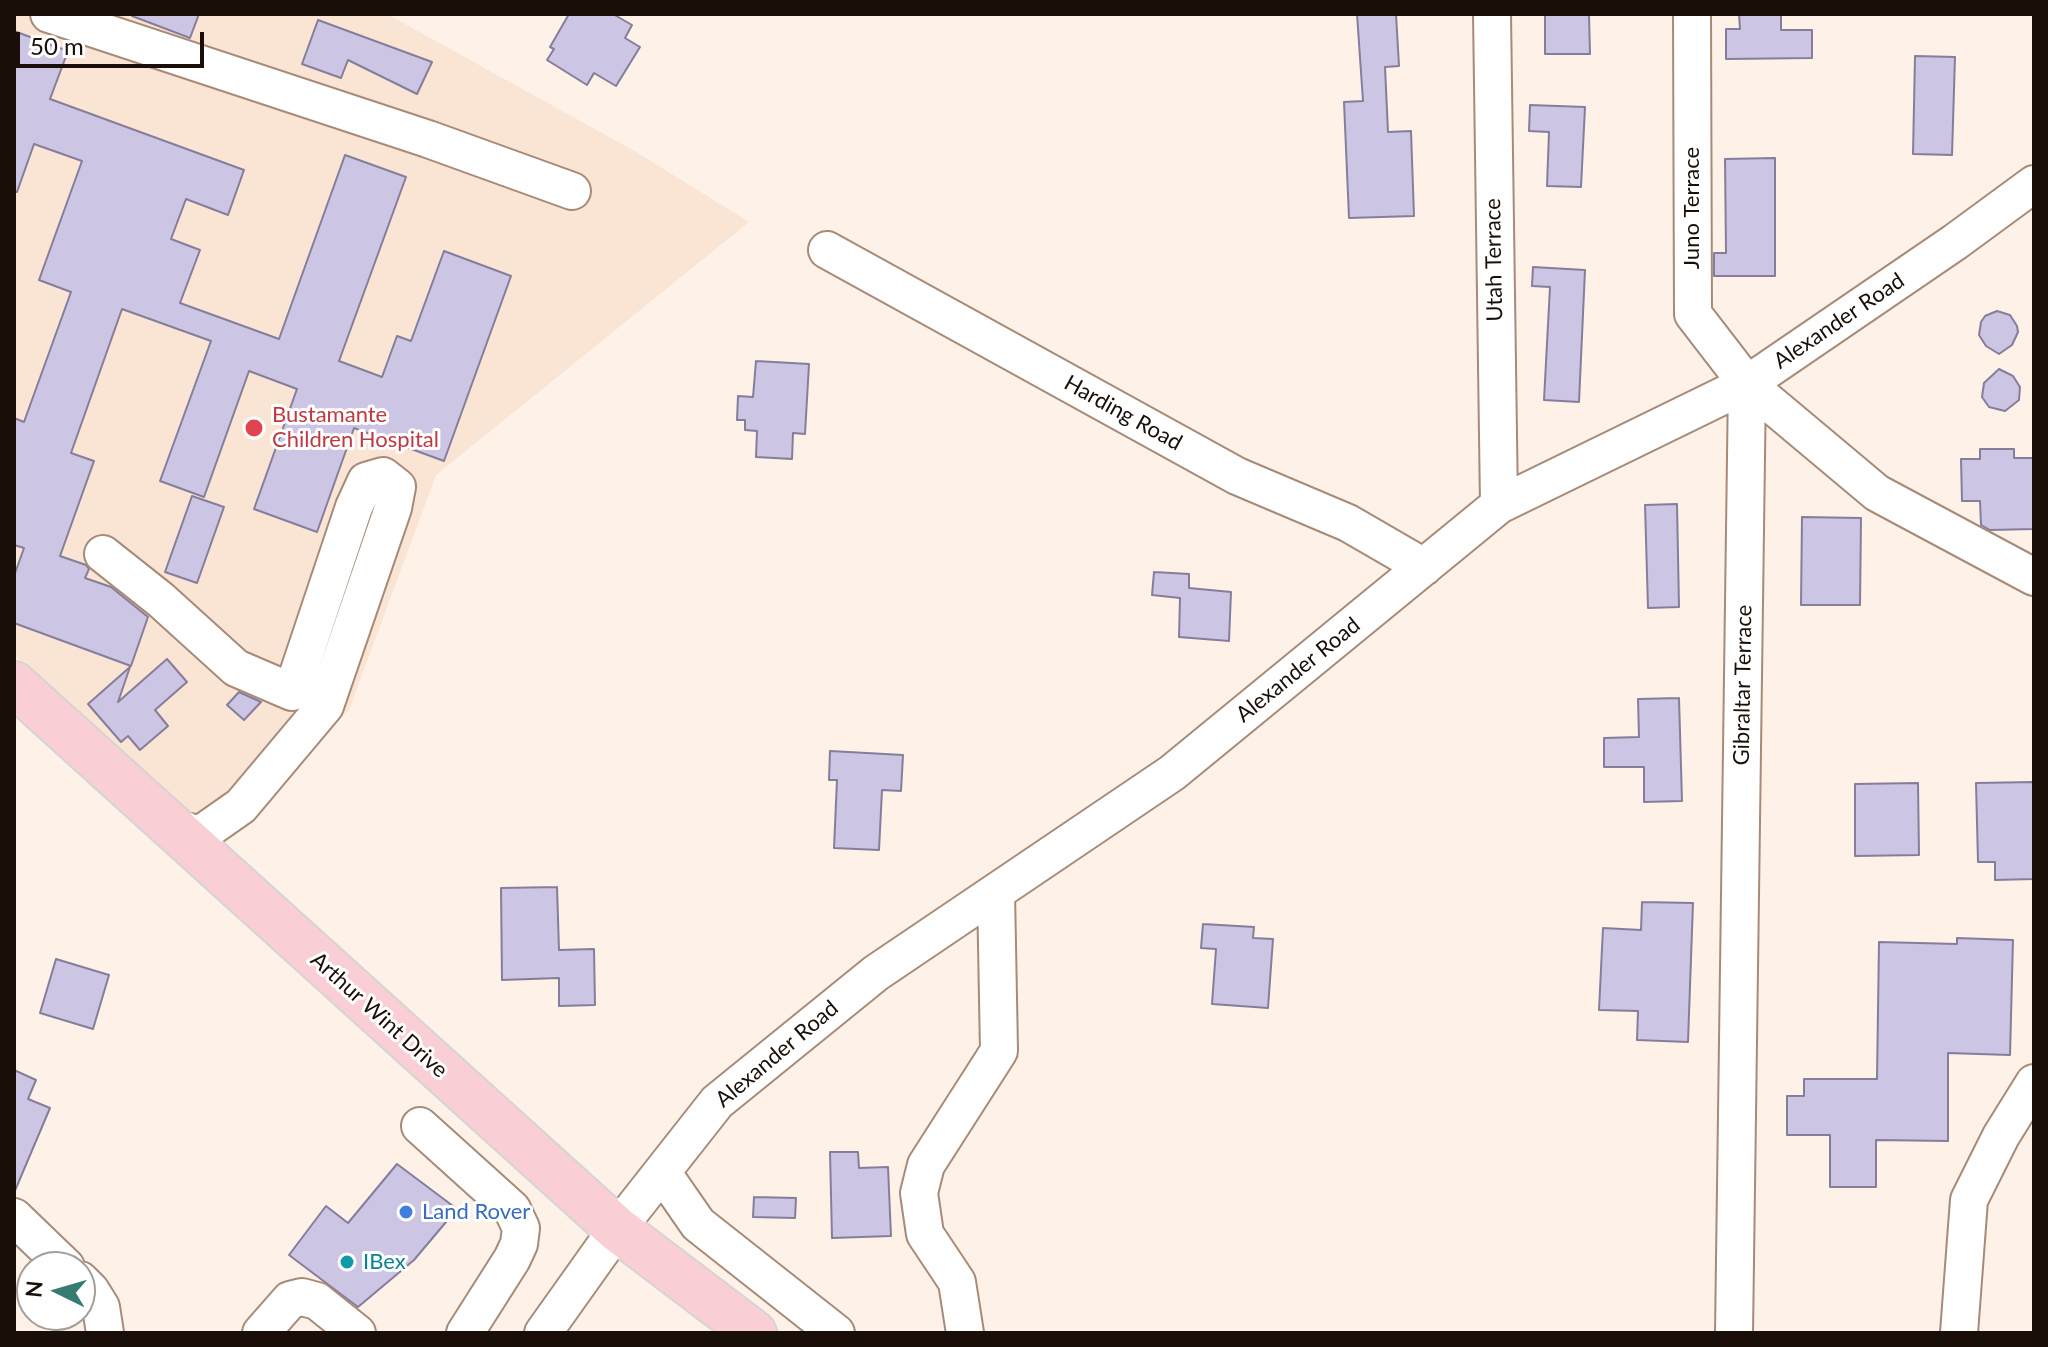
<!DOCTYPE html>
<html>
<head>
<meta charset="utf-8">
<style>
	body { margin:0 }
	#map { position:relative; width:2048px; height:1347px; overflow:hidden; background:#fdf1e8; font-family:Lato,sans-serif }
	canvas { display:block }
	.frame { position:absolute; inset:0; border:16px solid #190f08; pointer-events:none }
	.north { position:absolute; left:16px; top:1251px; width:80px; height:80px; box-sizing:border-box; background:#fff; border:2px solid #a39f9c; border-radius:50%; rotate:275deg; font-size:22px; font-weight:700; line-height:32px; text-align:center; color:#190f08 }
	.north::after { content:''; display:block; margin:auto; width:28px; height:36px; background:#367c73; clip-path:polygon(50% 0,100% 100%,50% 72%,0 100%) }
	.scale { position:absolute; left:16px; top:32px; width:188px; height:36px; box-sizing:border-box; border:4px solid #190f08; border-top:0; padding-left:10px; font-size:24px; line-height:28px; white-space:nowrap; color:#190f08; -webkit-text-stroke:6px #fff; paint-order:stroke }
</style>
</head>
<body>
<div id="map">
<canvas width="2048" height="1347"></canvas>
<div class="frame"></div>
<div class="north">N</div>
<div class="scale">50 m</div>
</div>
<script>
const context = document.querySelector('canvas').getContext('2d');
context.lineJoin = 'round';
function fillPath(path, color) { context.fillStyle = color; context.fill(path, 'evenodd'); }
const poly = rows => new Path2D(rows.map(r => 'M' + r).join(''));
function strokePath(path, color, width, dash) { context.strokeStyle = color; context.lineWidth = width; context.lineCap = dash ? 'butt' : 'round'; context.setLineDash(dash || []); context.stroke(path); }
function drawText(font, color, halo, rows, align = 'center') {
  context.font = font + ' Lato,sans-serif'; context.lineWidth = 6; context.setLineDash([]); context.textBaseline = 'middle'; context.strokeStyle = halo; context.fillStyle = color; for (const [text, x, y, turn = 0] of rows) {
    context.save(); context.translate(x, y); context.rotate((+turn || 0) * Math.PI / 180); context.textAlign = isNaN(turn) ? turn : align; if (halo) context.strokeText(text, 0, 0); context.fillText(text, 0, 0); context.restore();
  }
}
const built = poly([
	[14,14,387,14,638,153,749,222,436,475,349,710,223,812,201,834,14,655]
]);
const building = poly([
	[133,14,199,14,190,38,132,16,133,14],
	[569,14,613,14,632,25,625,38,640,47,616,86,594,73,587,85,547,60,554,49,550,47,569,14],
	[1357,14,1396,14,1399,66,1385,67,1388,132,1411,131,1414,216,1349,218,1344,102,1363,101,1357,14],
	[1545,14,1589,14,1590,54,1545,54,1545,14],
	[1739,14,1781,14,1781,30,1812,30,1812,58,1726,59,1726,29,1740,29,1739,14],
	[318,20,432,62,417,94,348,60,341,78,302,64,318,20],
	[14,31,68,51,50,99,244,170,228,215,186,199,171,239,200,250,180,303,279,339,345,155,406,177,339,361,382,377,397,336,411,341,444,251,511,276,444,461,354,428,317,532,254,509,297,389,249,371,204,497,160,481,211,341,122,309,71,453,94,461,60,556,86,565,89,569,85,578,111,587,148,617,131,666,14,623,14,576,24,548,14,545,14,418,24,422,71,292,39,280,82,161,34,144,17,192,14,192,14,31],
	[1915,56,1955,57,1952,155,1913,154,1915,56],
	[1530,105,1585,107,1581,187,1547,186,1549,132,1529,131,1530,105],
	[1775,158,1775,276,1714,276,1714,253,1726,253,1725,159,1775,158],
	[1533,267,1585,270,1579,402,1544,400,1550,287,1532,286,1533,267],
	[1997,311,2010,315,2017,326,2018,332,2012,345,1999,354,1986,346,1979,335,1981,322,1985,316,1997,311],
	[756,361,809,364,805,434,793,433,792,459,756,457,757,431,745,430,745,420,737,420,738,396,753,397,756,361],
	[1999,369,2013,376,2020,387,2019,400,2005,411,1989,407,1982,397,1984,383,1999,369],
	[1980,449,2014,449,2014,458,2034,458,2034,529,1990,530,1981,525,1980,501,1962,501,1961,459,1980,459,1980,449],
	[192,496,224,507,197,583,165,572,192,496],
	[1677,504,1679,607,1648,608,1645,505,1677,504],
	[1802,517,1861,518,1860,605,1801,605,1802,517],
	[1154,572,1189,574,1189,588,1231,592,1229,641,1179,637,1180,598,1152,595,1154,572],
	[167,659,187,682,155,710,168,726,140,750,128,736,121,742,88,704,130,667,118,702,167,659],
	[239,692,261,702,244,720,227,705,239,692],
	[1679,698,1682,801,1644,802,1644,767,1604,767,1604,738,1639,737,1638,699,1679,698],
	[830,751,903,755,901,791,882,790,879,850,834,848,837,780,829,780,830,751],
	[2034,782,2034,879,1995,880,1995,862,1978,862,1976,783,2034,782],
	[1918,783,1919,855,1855,856,1855,784,1918,783],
	[557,887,559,950,594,949,595,1005,559,1006,559,978,502,980,501,888,557,887],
	[1642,902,1693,903,1688,1042,1637,1040,1638,1011,1599,1010,1603,928,1641,930,1642,902],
	[1203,924,1254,927,1253,938,1273,939,1268,1008,1212,1004,1216,949,1201,948,1203,924],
	[1957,938,2013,940,2010,1055,1948,1053,1948,1141,1876,1140,1876,1187,1830,1187,1830,1135,1787,1135,1787,1096,1804,1096,1804,1079,1877,1079,1879,942,1957,944,1957,938],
	[56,959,109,975,93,1029,40,1013,56,959],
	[14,1070,36,1080,28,1099,50,1108,14,1193,14,1070],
	[830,1152,858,1152,859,1168,888,1167,891,1236,832,1238,830,1152],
	[397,1164,457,1209,414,1260,358,1307,289,1255,326,1206,348,1223,397,1164],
	[754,1197,796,1198,795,1218,753,1217,754,1197]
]);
const minor = poly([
	[49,14,428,139,572,191],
	[1492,14,1499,505],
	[1692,14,1693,314,1747,384,1877,493,2034,577],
	[827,250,1237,476,1348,523,1424,567],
	[103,554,161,600,236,668,292,692,354,507,366,481,383,476,397,487,393,508,325,706,241,806,201,834,171,829],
	[420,1126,512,1209,521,1228,519,1244,512,1259,465,1333],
	[662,1172,698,1224,836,1333],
	[14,1217,66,1267],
	[80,1280,91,1291,101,1307,105,1333],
	[261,1333,290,1300,302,1297,317,1301,357,1333],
	[543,1333,617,1229,717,1102,876,973,1172,773,1499,505,1747,384,1955,242,2034,184],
	[965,1333,957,1282,925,1234,919,1193,926,1165,999,1051,996,892],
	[1734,1333,1747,384],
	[1959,1333,1969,1200,2001,1136,2034,1083]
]);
const major = poly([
	[14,684,617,1229,754,1333]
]);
const markers = [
	[254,428,10,"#e0444e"],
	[406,1212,8,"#3f7fe0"],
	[347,1262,8,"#0f9aa8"]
];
const streetNames = [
	["Juno Terrace",1692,208,-90],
	["Utah Terrace",1494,260,-91],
	["Alexander Road",1839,321,-34],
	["Harding Road",1123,413,29],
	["Alexander Road",1298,670,-39],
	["Gibraltar Terrace",1743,685,-89],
	["Arthur Wint Drive",379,1015,42],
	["Alexander Road",777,1054,-40]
];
const healthNames = [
	["Bustamante",272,415],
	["Children Hospital",272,440]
];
const shopNames = [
	["Land Rover",422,1212]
];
const cultureNames = [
	["IBex",363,1262]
];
fillPath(built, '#fae4d4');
fillPath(building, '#cdc5e4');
strokePath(building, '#857e9a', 2);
strokePath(minor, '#a78b78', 40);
strokePath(major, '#d6d4d3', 48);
strokePath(minor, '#fff', 36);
strokePath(major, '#f9cfd5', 44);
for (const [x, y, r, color] of markers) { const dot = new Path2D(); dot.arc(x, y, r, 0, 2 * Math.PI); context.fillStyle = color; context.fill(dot); strokePath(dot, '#fff', 3); }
drawText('22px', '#190f08', '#fff', streetNames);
drawText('22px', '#be3a42', '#fff', healthNames, 'left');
drawText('22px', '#366cbe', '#fff', shopNames, 'left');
drawText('22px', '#0d838f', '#fff', cultureNames, 'left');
</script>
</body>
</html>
